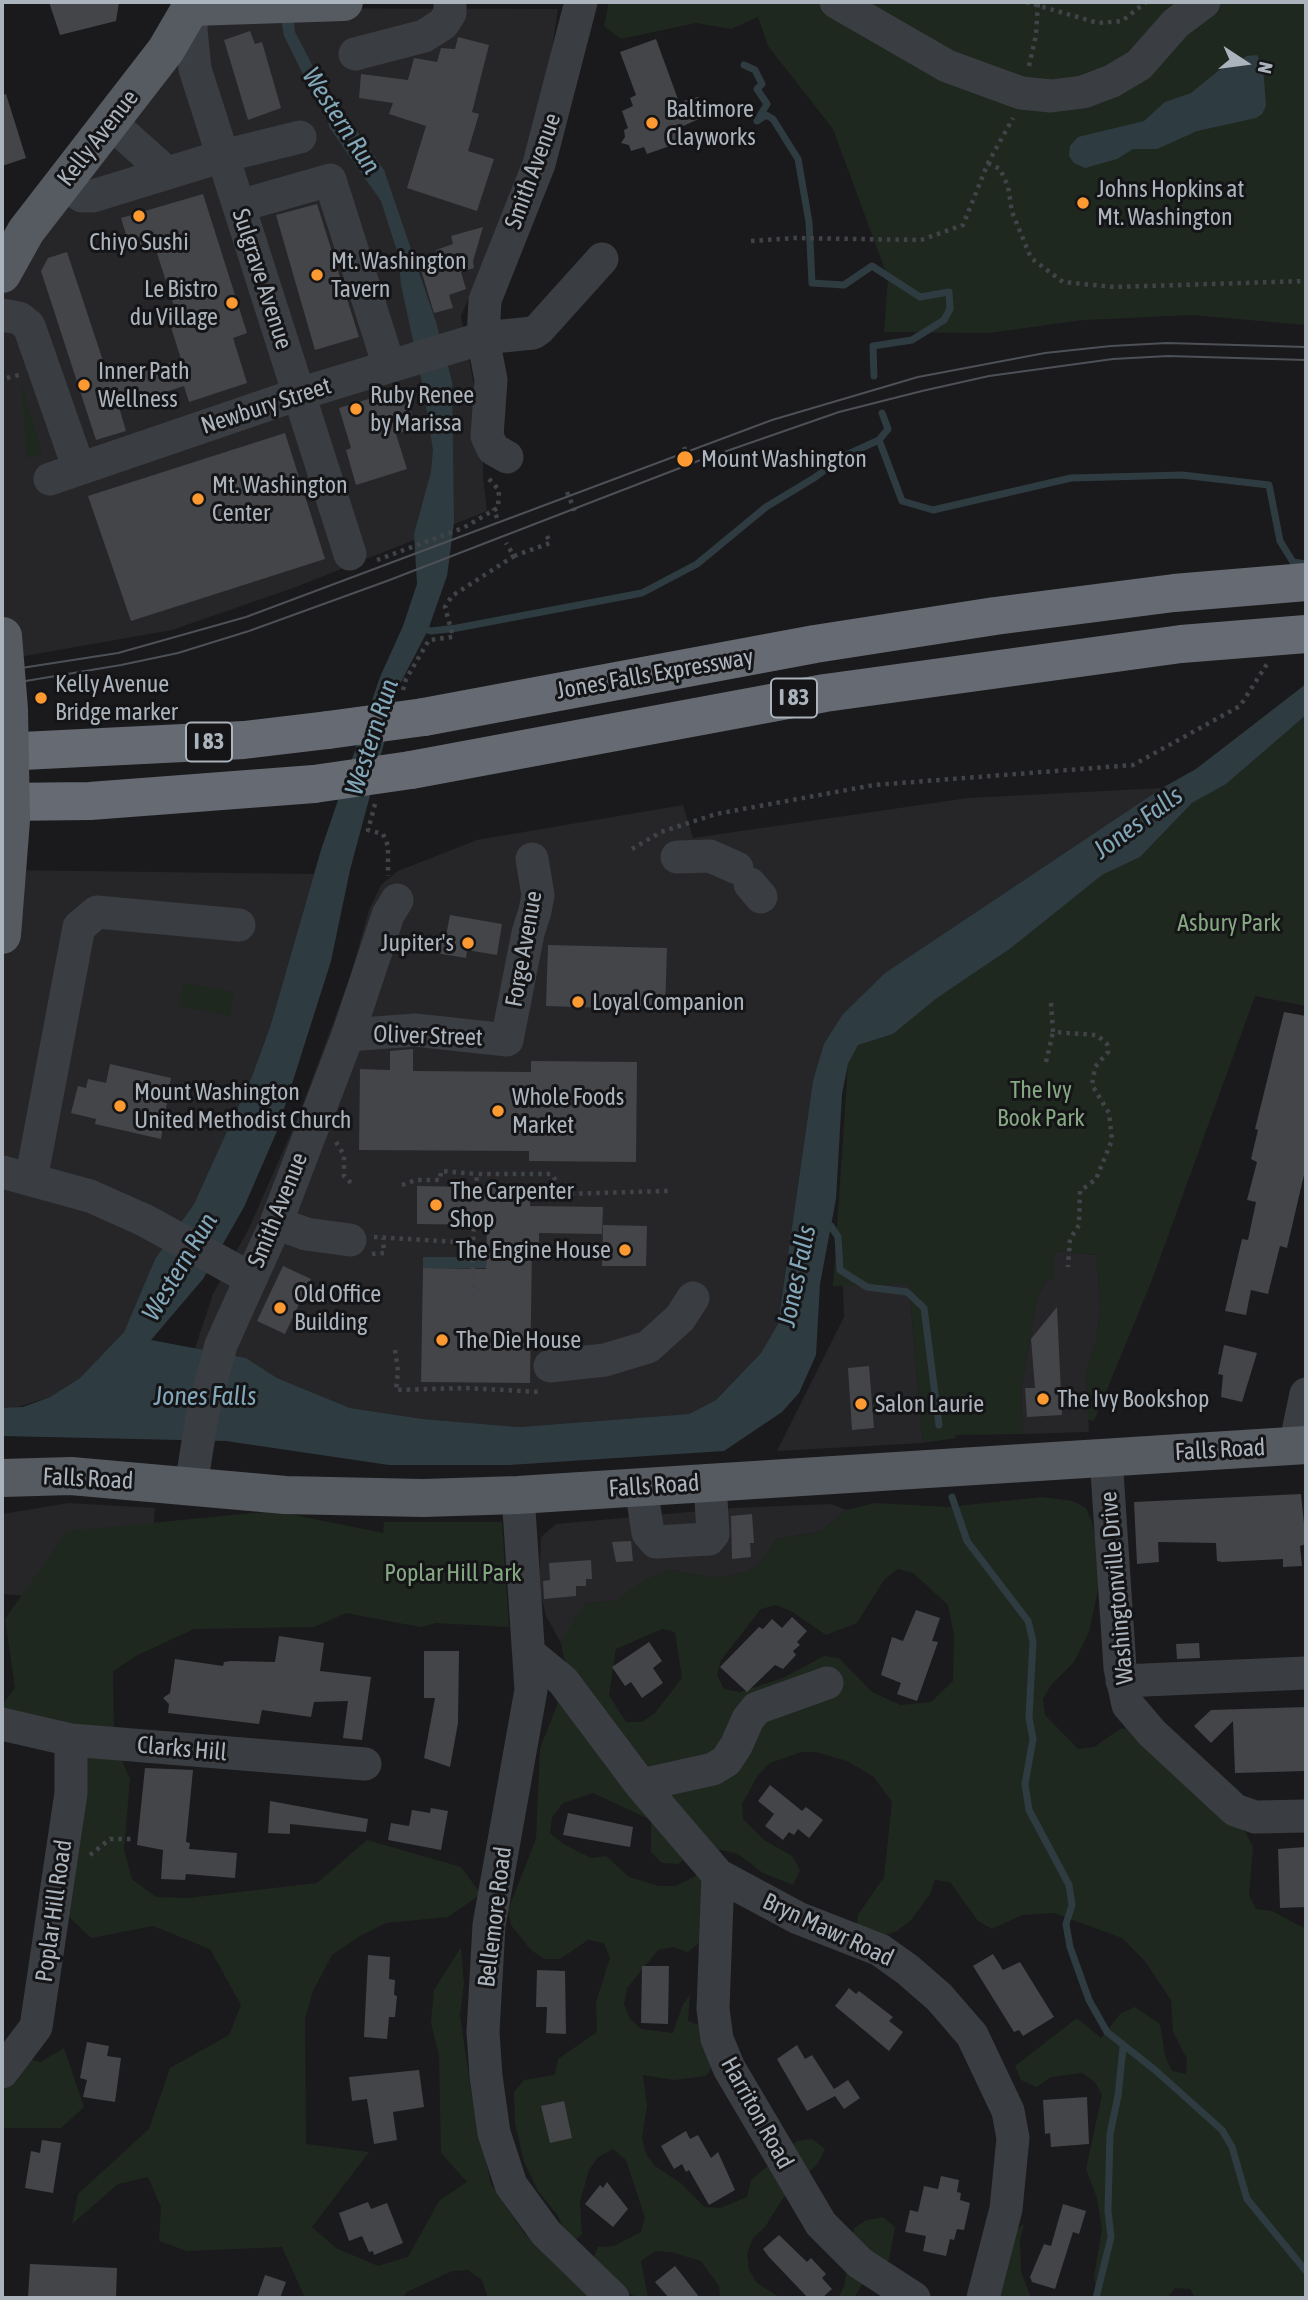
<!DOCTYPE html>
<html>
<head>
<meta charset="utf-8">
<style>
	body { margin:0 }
	#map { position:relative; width:1308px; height:2300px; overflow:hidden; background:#1a1a1c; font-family:"Asap Condensed",sans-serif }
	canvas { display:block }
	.frame { position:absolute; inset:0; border:4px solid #abb3bc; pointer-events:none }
	.north { position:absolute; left:1210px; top:28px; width:70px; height:70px; -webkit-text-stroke:5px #151517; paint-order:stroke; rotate:103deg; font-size:19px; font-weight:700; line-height:28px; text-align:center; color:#abb3bc }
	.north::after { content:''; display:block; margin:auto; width:24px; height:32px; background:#abb3bc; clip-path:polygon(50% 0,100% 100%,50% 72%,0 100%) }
</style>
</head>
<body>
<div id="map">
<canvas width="1308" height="2300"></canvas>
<div class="frame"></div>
<div class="north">N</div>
</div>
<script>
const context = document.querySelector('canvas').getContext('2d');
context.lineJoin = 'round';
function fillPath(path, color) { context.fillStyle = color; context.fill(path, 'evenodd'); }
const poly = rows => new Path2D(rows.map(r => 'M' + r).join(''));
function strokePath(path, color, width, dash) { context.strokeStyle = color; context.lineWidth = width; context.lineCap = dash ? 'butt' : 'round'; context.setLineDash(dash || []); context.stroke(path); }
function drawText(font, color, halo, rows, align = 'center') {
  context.font = font + ' "Asap Condensed",sans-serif'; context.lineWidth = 6; context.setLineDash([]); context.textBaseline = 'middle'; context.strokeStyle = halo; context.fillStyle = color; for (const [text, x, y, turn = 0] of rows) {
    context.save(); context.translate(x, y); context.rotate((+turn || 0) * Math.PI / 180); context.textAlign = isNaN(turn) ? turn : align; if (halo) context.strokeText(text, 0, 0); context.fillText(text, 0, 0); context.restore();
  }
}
const built = poly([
	[197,8,558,9,549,69,534,125,509,202,461,316,483,434,483,477,487,511,296,587,172,630,2,660,2,294,8,266],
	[1162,788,885,973,843,1014,813,1081,778,1324,761,1353,716,1400,689,1414,519,1427,423,1419,350,1408,277,1378,246,1358,194,1351,213,1294,249,1228,298,1117,350,977,369,910,381,885,398,871,477,840,683,805,693,838,968,798],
	[2,870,314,874,270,1027,252,1076,194,1204,155,1259,124,1332,80,1378,50,1397,8,1410,2,1408],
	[1054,1251,1097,1255,1100,1306,1097,1338,1086,1371,1089,1432,1023,1434,1021,1390,1037,1298,1047,1280,1054,1280],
	[909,1284,923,1443,777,1451,844,1317,843,1285],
	[69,1503,155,1508,147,1606,2,1594,2,1514],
	[831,1504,846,1510,822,1531,777,1539,760,1564,746,1572,715,1578,670,1570,642,1582,618,1600,586,1604,561,1643,546,1616,539,1588,541,1537,556,1524,733,1508]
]);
const green = poly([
	[609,2,1306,2,1306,325,1192,315,1083,320,989,333,884,332,888,278,833,129,768,46,758,17,731,29,696,23,621,39,604,26],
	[21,380,42,453,27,459],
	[1306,715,1306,1006,1255,996,1152,1280,1094,1421,1088,1420,1086,1371,1097,1338,1100,1306,1097,1255,1054,1251,1054,1280,1047,1280,1037,1298,1021,1390,1023,1434,955,1435,956,1438,923,1443,909,1284,833,1286,848,1064,858,1045,893,1034,937,998,1011,948,1102,875,1140,857,1192,803,1226,784],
	[183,983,234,992,230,1016,179,1006],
	[1042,1497,1073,1501,1086,1508,1092,1522,1102,1570,1089,1632,1074,1662,1051,1685,1043,1699,1045,1715,1078,1749,1094,1747,1120,1729,1135,1728,1246,1833,1253,1847,1249,1895,1256,1909,1272,1911,1306,1929,1306,2298,1195,2298,1190,2289,1175,2288,1167,2298,1097,2298,1094,2276,1102,2230,1097,2198,1086,2169,1102,2095,1095,2082,1082,2073,1051,2077,1036,2087,1021,2080,1015,2066,1077,2018,1101,2038,1120,2014,1135,2007,1160,2024,1165,2056,1172,2071,1186,2074,1187,2059,1173,2031,1171,2000,1145,1961,1122,1938,1054,1913,1022,1915,992,1929,978,1921,950,1882,935,1880,930,1894,911,1920,897,1931,867,1941,856,1930,858,1915,884,1877,892,1802,874,1777,847,1761,816,1752,801,1752,770,1763,758,1775,742,1804,743,1819,764,1840,792,1856,800,1870,793,1885,763,1873,738,1854,722,1850,691,1854,678,1864,662,1863,651,1852,651,1820,593,1793,563,1803,552,1817,550,1833,563,1844,591,1858,606,1856,629,1877,659,1886,675,1886,704,1872,713,1931,688,1952,673,1947,658,1950,627,1988,624,2004,630,2019,641,2029,673,2033,683,2004,690,1995,688,2021,716,2031,715,2063,706,2076,674,2080,643,2075,647,2106,642,2138,646,2154,655,2166,682,2184,704,2207,720,2208,747,2197,751,2180,797,2141,812,2139,825,2149,818,2163,783,2198,765,2227,753,2238,747,2253,749,2270,757,2283,781,2298,720,2298,719,2286,701,2261,671,2252,655,2251,641,2261,648,2298,639,2298,607,2284,592,2261,598,2247,614,2246,641,2232,645,2218,626,2160,613,2149,598,2157,589,2170,580,2202,582,2234,570,2245,558,2216,538,2191,524,2162,515,2123,514,2092,524,2080,555,2075,558,2059,597,2032,596,2002,610,1958,604,1943,588,1940,560,1959,544,1959,531,1950,511,1925,508,1910,536,1839,540,1748,564,1688,576,1688,564,1658,561,1643,576,1616,586,1604,618,1600,641,1582,670,1570,715,1578,746,1572,760,1564,777,1539,822,1531,846,1510,875,1503,948,1507],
	[898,1569,913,1573,948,1605,954,1635,953,1681,931,1702,900,1705,872,1692,839,1658,824,1656,783,1678,740,1692,724,1689,717,1675,721,1660,761,1609,776,1605,791,1611,826,1635,857,1623,884,1580],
	[662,1629,675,1632,682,1678,655,1713,642,1722,626,1722,609,1695,616,1649],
	[275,1511,383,1533,384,1522,502,1522,509,1627,436,1623,420,1627,346,1613,314,1627,194,1629,138,1655,113,1671,114,1742,130,1779,124,1850,132,1879,156,1897,188,1898,317,1883,367,1840,461,1867,481,1894,448,1917,386,1923,358,1937,332,1955,313,1991,305,2019,306,2144,369,2152,312,2227,336,2248,378,2266,408,2257,439,2201,467,2182,441,2153,439,2055,431,2023,434,1990,461,1947,464,1984,460,2015,471,2091,491,2184,524,2233,593,2298,488,2298,482,2280,468,2270,452,2271,407,2292,402,2298,305,2298,282,2247,187,2251,159,2241,161,2207,148,2177,118,2184,72,2224,78,2194,149,2129,170,2068,229,2035,241,2005,210,1949,153,1926,91,1938,67,1915,81,1734,2,1736,2,1705,15,1688,5,1619,67,1531],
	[64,2048,84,2107,61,2128,2,2128,2,2052,40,2062],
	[883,2217,895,2227,889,2260,864,2281,854,2298,838,2298,844,2287,854,2228,867,2220],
	[1024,2224,1020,2240,1021,2272,1031,2298,992,2298,1012,2233]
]);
const water = poly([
	[278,2,292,2,295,32,318,76,384,170,436,322,452,381,454,523,447,576,428,630,400,684,350,870,331,961,277,1131,244,1207,203,1279,151,1340,246,1358,277,1378,350,1408,423,1419,519,1427,689,1414,716,1400,761,1353,778,1324,813,1081,824,1044,843,1014,885,973,1162,788,1196,769,1306,684,1306,715,1226,784,1192,803,1140,857,1102,875,1011,948,937,998,893,1034,858,1045,848,1064,842,1094,836,1199,820,1284,816,1355,799,1393,782,1412,724,1451,509,1465,389,1465,226,1441,2,1436,2,1408,23,1407,50,1397,80,1378,124,1332,155,1259,194,1204,252,1076,270,1027,321,850,380,677,403,626,417,584,414,534,431,472,433,450,423,387,401,285,398,254,381,201,329,127,326,108,310,89,295,58,284,36],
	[1257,55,1263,67,1266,106,1262,114,1256,118,1197,131,1157,149,1133,149,1117,159,1085,168,1074,163,1069,156,1070,146,1078,137,1144,121,1165,102,1191,93,1218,71,1247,56],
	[423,1257,486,1257,486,1268,423,1268]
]);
const stream = poly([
	[744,65,755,70,762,84,757,89,767,104,757,121,766,115,773,119,798,159,809,222,812,283,844,285,872,266,920,297,949,292,950,309,944,320,912,340,873,346,874,376],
	[879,440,902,501,933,510,1071,478,1182,475,1269,485,1280,541,1293,562,1306,564],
	[421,628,431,631,457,628,642,593,697,564,766,507,814,478,844,456,879,440,888,429,882,413],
	[823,1223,831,1226,838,1237,840,1270,867,1287,907,1292,924,1308,939,1425],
	[952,1497,967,1541,1028,1621,1033,1641,1029,1718,1033,1739,1025,1784,1029,1810,1069,1885,1072,1905,1066,1924,1070,1947,1089,2000,1107,2032,1155,2070,1222,2130,1232,2147,1247,2199,1306,2271],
	[1096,2298,1111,2237,1108,2211,1110,2134,1118,2096,1123,2047]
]);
const building = poly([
	[49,2,119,2,116,21,60,35],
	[250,31,255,44,262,42,281,108,248,120,224,40],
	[458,37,489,45,472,112,479,114,468,151,494,159,477,211,407,188,426,126,389,114,393,103,359,98,361,74,408,80,414,58,437,62,441,48,455,49],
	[656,39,679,102,698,97,705,116,679,128,684,141,647,154,644,147,631,151,629,145,621,143,625,137,624,130,628,128,622,111,633,106,630,98,636,95,620,52],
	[6,94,26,158,2,166,2,95],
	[203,194,247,333,233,338,247,383,189,402,184,386,119,407,126,431,96,440,41,271,48,258,67,252,110,382,181,359,166,311,175,309,154,244,131,251,121,218],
	[317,204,359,337,315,350,276,215],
	[483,227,473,261,474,268,461,272,466,289,449,295,453,308,434,313,419,263,438,257,436,250,453,244,451,236],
	[404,388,416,428,396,434,407,469,356,485,346,450,351,448,339,408],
	[285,433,325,559,131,621,88,496],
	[450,915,502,924,497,955,467,950,466,958,436,953,438,935,446,936],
	[548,945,667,948,665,1010,546,1006],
	[1284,1012,1306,1016,1306,1166,1287,1248,1280,1246,1268,1294,1251,1290,1246,1315,1225,1311,1242,1239,1248,1240,1256,1202,1247,1200,1257,1162,1251,1159,1258,1130,1255,1129],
	[413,1049,413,1071,531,1072,531,1061,637,1062,636,1162,529,1161,529,1151,359,1150,360,1069,390,1070,390,1051],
	[110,1064,171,1078,161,1139,95,1124,96,1119,71,1113,78,1086,86,1088,88,1079,106,1083],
	[417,1186,531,1188,530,1206,603,1207,602,1234,539,1233,539,1244,532,1244,530,1383,421,1382,423,1268,486,1269,487,1225,417,1224],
	[603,1225,647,1226,646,1266,602,1266],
	[283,1266,311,1279,285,1334,257,1321],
	[1057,1307,1062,1415,1027,1417,1025,1388,1035,1388,1031,1339],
	[1224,1345,1257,1353,1242,1402,1221,1397,1223,1375,1218,1374],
	[869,1366,874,1428,852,1430,848,1368],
	[1301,1494,1306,1544,1300,1546,1302,1566,1283,1567,1283,1559,1222,1562,1217,1561,1216,1543,1158,1542,1159,1562,1137,1564,1134,1502],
	[752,1514,754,1543,750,1543,751,1557,732,1559,731,1516],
	[631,1541,633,1561,616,1562,612,1542],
	[591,1560,592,1579,586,1579,586,1586,576,1586,576,1596,544,1599,543,1581,550,1580,549,1563],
	[916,1610,940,1618,932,1641,938,1642,917,1701,897,1694,901,1683,881,1675,892,1637,903,1641],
	[792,1617,807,1631,797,1642,800,1645,793,1651,796,1655,783,1669,775,1665,747,1692,720,1667,759,1627,763,1629,772,1619,782,1628],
	[279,1636,324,1643,320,1671,371,1677,362,1740,343,1738,348,1701,314,1702,311,1717,262,1710,259,1724,168,1713,169,1704,163,1698,170,1693,175,1659,223,1666,224,1662,231,1661,275,1662],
	[649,1642,662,1661,653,1668,663,1683,642,1698,631,1682,625,1686,612,1667],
	[1199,1643,1200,1658,1177,1659,1176,1644],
	[424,1651,459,1651,458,1723,450,1767,424,1758,435,1698,424,1698],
	[1306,1707,1306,1771,1235,1773,1233,1721,1211,1743,1194,1726,1211,1710],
	[145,1768,193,1770,186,1842,190,1843,189,1849,237,1853,235,1878,186,1874,185,1880,161,1879,163,1850,137,1845],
	[770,1785,802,1811,806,1807,823,1820,809,1838,798,1829,794,1835,789,1832,783,1840,765,1826,774,1814,758,1801],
	[270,1801,368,1819,366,1832,290,1824,290,1834,268,1833],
	[431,1808,448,1811,441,1850,388,1840,391,1823,409,1826,412,1810,430,1813],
	[568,1813,633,1827,630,1847,563,1835],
	[1306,1847,1306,1907,1280,1908,1278,1849],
	[993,1954,1003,1970,1020,1962,1054,2017,1023,2036,1019,2030,1014,2032,973,1966],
	[368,1955,390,1957,389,1979,395,1980,394,1995,397,1996,395,2017,389,2017,387,2039,364,2037],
	[642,1966,669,1966,668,2024,641,2023],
	[537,1970,565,1971,566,2034,546,2033,547,2007,536,2007],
	[849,1988,856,1994,859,1991,893,2017,889,2021,903,2032,889,2051,835,2006],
	[87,2042,109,2046,107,2056,121,2058,115,2102,83,2097,87,2080,80,2078],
	[797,2045,805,2059,812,2055,834,2089,848,2080,860,2098,844,2109,835,2096,807,2111,777,2059],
	[419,2070,424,2107,393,2112,397,2140,374,2144,367,2099,352,2101,349,2077],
	[1087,2097,1089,2144,1051,2147,1050,2133,1045,2134,1043,2100],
	[564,2101,572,2138,550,2143,541,2106],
	[686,2131,690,2139,698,2135,711,2158,718,2152,735,2190,709,2205,689,2170,686,2172,682,2164,674,2169,661,2146],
	[42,2140,61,2143,53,2193,25,2188,31,2151,40,2153],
	[941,2176,959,2180,957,2192,961,2193,960,2200,970,2203,964,2230,957,2229,954,2240,950,2239,946,2256,923,2251,926,2236,905,2232,910,2210,918,2212,924,2186,938,2189],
	[607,2182,628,2209,613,2227,585,2204,600,2185,603,2188],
	[368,2202,371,2209,387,2203,403,2243,374,2255,373,2251,369,2252,362,2236,349,2241,339,2213],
	[1063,2204,1086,2211,1079,2234,1073,2232,1055,2289,1032,2282,1030,2277,1044,2244,1051,2246],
	[779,2235,807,2262,811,2258,826,2274,822,2278,832,2289,822,2298,808,2298,769,2257,763,2249],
	[30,2264,117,2268,116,2298,28,2298],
	[675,2266,700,2298,669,2298,655,2282],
	[265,2275,286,2282,280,2298,257,2298]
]);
const path = poly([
	[1026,2,1098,23,1122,21,1146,2],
	[1029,66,1036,35,1038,2],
	[988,163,1000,169,1008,186,1012,212,1031,258,1063,282,1114,287,1306,281],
	[751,241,794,238,921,240,963,225,988,163,1013,118],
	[7,378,19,375],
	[684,447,692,469],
	[489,479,499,490,498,508,494,510,497,518],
	[567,492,576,514],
	[514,556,550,543,547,536],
	[377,560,463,528,494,510],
	[403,690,406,679,429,640,453,637,445,607,452,596,514,556,506,543],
	[375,804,368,830,383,834,388,846,388,876],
	[632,849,661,832,716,814,874,785,1133,765,1240,706,1267,664],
	[1051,1003,1053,1032,1097,1035,1107,1044,1108,1052,1095,1067,1092,1085,1109,1113,1112,1140,1096,1179,1080,1191,1079,1225,1070,1239,1068,1267],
	[1046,1062,1053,1032],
	[336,1142,344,1155,344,1176,352,1184],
	[402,1185,416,1180,440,1180,441,1171,477,1174],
	[374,1237,473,1243,477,1174,551,1174,566,1194,668,1191],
	[372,1254,384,1253,383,1238],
	[472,1322,473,1243],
	[395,1350,398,1371,396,1390,466,1388,540,1392],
	[90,1855,110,1839,131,1839]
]);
const minor = poly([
	[189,2,192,7,191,30,195,69,350,554],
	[836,2,947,66,1021,93,1051,96,1083,92,1112,81,1139,65,1176,23,1204,2],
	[355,54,424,36,443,24,450,13,450,2],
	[110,122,167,173],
	[63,184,82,196,93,196,223,156,300,137],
	[239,206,330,180,389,366],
	[2,315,19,318,29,326,79,469],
	[507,457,493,449,487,436,491,380,483,338,533,333,539,329,602,259],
	[50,479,299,394,483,338,485,300,539,164,581,2],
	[677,857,710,856,737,868],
	[750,884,761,897],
	[348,1035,415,1030,507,1040,528,933,535,911,538,895,532,859],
	[2,1172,90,1196,144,1220,250,1278],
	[31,1180,79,927,97,912,239,925],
	[276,1223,306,1234,350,1240],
	[550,1366,605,1360,648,1347,680,1318,693,1298],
	[1295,1446,1306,1394],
	[1106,1457,1120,1668,1128,1705,1152,1733,1235,1810,1255,1817,1306,1816],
	[191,1486,202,1417,221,1345,276,1223,348,1035,388,915,397,900],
	[641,1487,648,1533,656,1542,709,1539,713,1534,710,1482],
	[518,1495,531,1690,489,1925,483,2032,486,2076,494,2133,511,2185,546,2233,613,2298],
	[530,1654,563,1681,641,1785,718,1875,798,1918,880,1950,908,1970,939,1997,972,2035,1008,2111,1013,2138,1006,2209,983,2298],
	[1122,1681,1306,1673],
	[2,1724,71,1740,365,1764],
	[641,1785,713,1769,726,1761,736,1746,748,1719,757,1708,827,1683],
	[718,1875,713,2009,717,2039,729,2068,821,2224,860,2263,914,2298],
	[2,2072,36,2027,71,1793,71,1740]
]);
const major = poly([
	[192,7,344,2],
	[2,274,26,231,166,50,194,2],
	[2,1478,71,1476,285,1495,423,1498,518,1495,1306,1445]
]);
const highway = poly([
	[424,717,815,644,995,616,1174,593,1306,582],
	[2,752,244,740,328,730],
	[411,770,825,693,1181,644,1306,634],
	[2,802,90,801,314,784]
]);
const tram = poly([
	[2,671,118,653,246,617,772,420,918,377,1045,353,1111,346,1167,343,1306,347],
	[2,685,121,665,178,653,249,631,387,581,698,461,839,412,922,391,989,376,1113,359,1168,356,1306,360]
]);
const majorBridge = poly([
	[2,935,11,820,9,709,3,636]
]);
const highwayBridge = poly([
	[328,730,424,717],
	[314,784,411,770]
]);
const markers = [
	[652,123,7,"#fd9931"],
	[1083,203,7,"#fd9931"],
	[139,216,7,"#fd9931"],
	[317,275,7,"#fd9931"],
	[232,303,7,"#fd9931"],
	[84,385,7,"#fd9931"],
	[356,409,7,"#fd9931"],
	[685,459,9,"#fd9931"],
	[198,499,7,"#fd9931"],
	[41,698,7,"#fd9931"],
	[468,943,7,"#fd9931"],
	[578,1002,7,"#fd9931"],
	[120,1106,7,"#fd9931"],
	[498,1111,7,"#fd9931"],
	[436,1205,7,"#fd9931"],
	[625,1250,7,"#fd9931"],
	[280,1308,7,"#fd9931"],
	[442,1340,7,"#fd9931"],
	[1043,1399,7,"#fd9931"],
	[861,1404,7,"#fd9931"]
];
const shields = [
	[794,698,46],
	[209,742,46]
];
const shieldNames = [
	["I 83",794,698],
	["I 83",209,742]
];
const poiNames = [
	["Baltimore",666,109],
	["Clayworks",666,137],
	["Johns Hopkins at",1097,189],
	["Mt. Washington",1097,217],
	["Chiyo Sushi",139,242,"center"],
	["Mt. Washington",331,261],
	["Tavern",331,289],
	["Le Bistro",218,289,"right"],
	["du Village",218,317,"right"],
	["Inner Path",98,371],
	["Wellness",98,399],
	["Ruby Renee",370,395],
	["by Marissa",370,423],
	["Mount Washington",701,459],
	["Mt. Washington",212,485],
	["Center",212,513],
	["Kelly Avenue",55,684],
	["Bridge marker",55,712],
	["Jupiter's",454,943,"right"],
	["Loyal Companion",592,1002],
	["Mount Washington",134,1092],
	["United Methodist Church",134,1120],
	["Whole Foods",512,1097],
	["Market",512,1125],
	["The Carpenter",450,1191],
	["Shop",450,1219],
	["The Engine House",611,1250,"right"],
	["Old Office",294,1294],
	["Building",294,1322],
	["The Die House",456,1340],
	["The Ivy Bookshop",1057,1399],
	["Salon Laurie",875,1404]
];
const streetNames = [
	["Kelly Avenue",98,138,-52],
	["Smith Avenue",533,171,-70],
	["Sulgrave Avenue",262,279,72],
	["Newbury Street",266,406,-18],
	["Jones Falls Expressway",655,674,-10],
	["Forge Avenue",524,949,-80],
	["Oliver Street",428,1036,2],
	["Smith Avenue",278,1210,-68],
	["Falls Road",1220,1450,-3],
	["Falls Road",88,1479,3],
	["Falls Road",654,1486,-4],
	["Washingtonville Drive",1117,1588,-95],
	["Clarks Hill",182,1749,5],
	["Poplar Hill Road",54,1911,-82],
	["Bellemore Road",495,1917,-83],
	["Bryn Mawr Road",828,1930,25],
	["Harriton Road",757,2113,61]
];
const parkNames = [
	["Asbury Park",1229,923],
	["The Ivy",1041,1090],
	["Book Park",1041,1118],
	["Poplar Hill Park",453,1573]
];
const waterNames = [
	["Western Run",341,121,57],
	["Western Run",372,737,-72],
	["Jones Falls",1138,823,-36],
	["Western Run",180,1267,-59],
	["Jones Falls",797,1276,-78],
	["Jones Falls",205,1397]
];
fillPath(built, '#262629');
fillPath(green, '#1f281f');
fillPath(water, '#2e3c41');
strokePath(stream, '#2e3c41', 7);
fillPath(building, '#444549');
strokePath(path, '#404449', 4.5, [3.5, 5]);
strokePath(minor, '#3a3d41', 33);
strokePath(major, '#565a61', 38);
strokePath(highway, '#666b73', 38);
strokePath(tram, '#4d5157', 2);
strokePath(majorBridge, '#565a61', 38);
strokePath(highwayBridge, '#666b73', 38);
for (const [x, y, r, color] of markers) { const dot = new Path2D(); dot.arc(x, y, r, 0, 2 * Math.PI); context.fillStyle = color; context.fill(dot); strokePath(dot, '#151517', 2.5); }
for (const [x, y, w] of shields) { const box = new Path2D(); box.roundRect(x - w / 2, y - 19.5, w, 39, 5); context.fillStyle = '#151517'; context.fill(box); strokePath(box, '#abb3bc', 2); }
drawText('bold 23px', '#abb3bc', null, shieldNames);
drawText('24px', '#abb3bc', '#151517', poiNames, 'left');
drawText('24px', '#abb3bc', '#151517', streetNames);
drawText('24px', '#85a882', '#151517', parkNames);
drawText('italic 26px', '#81a7b9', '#151517', waterNames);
</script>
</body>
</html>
